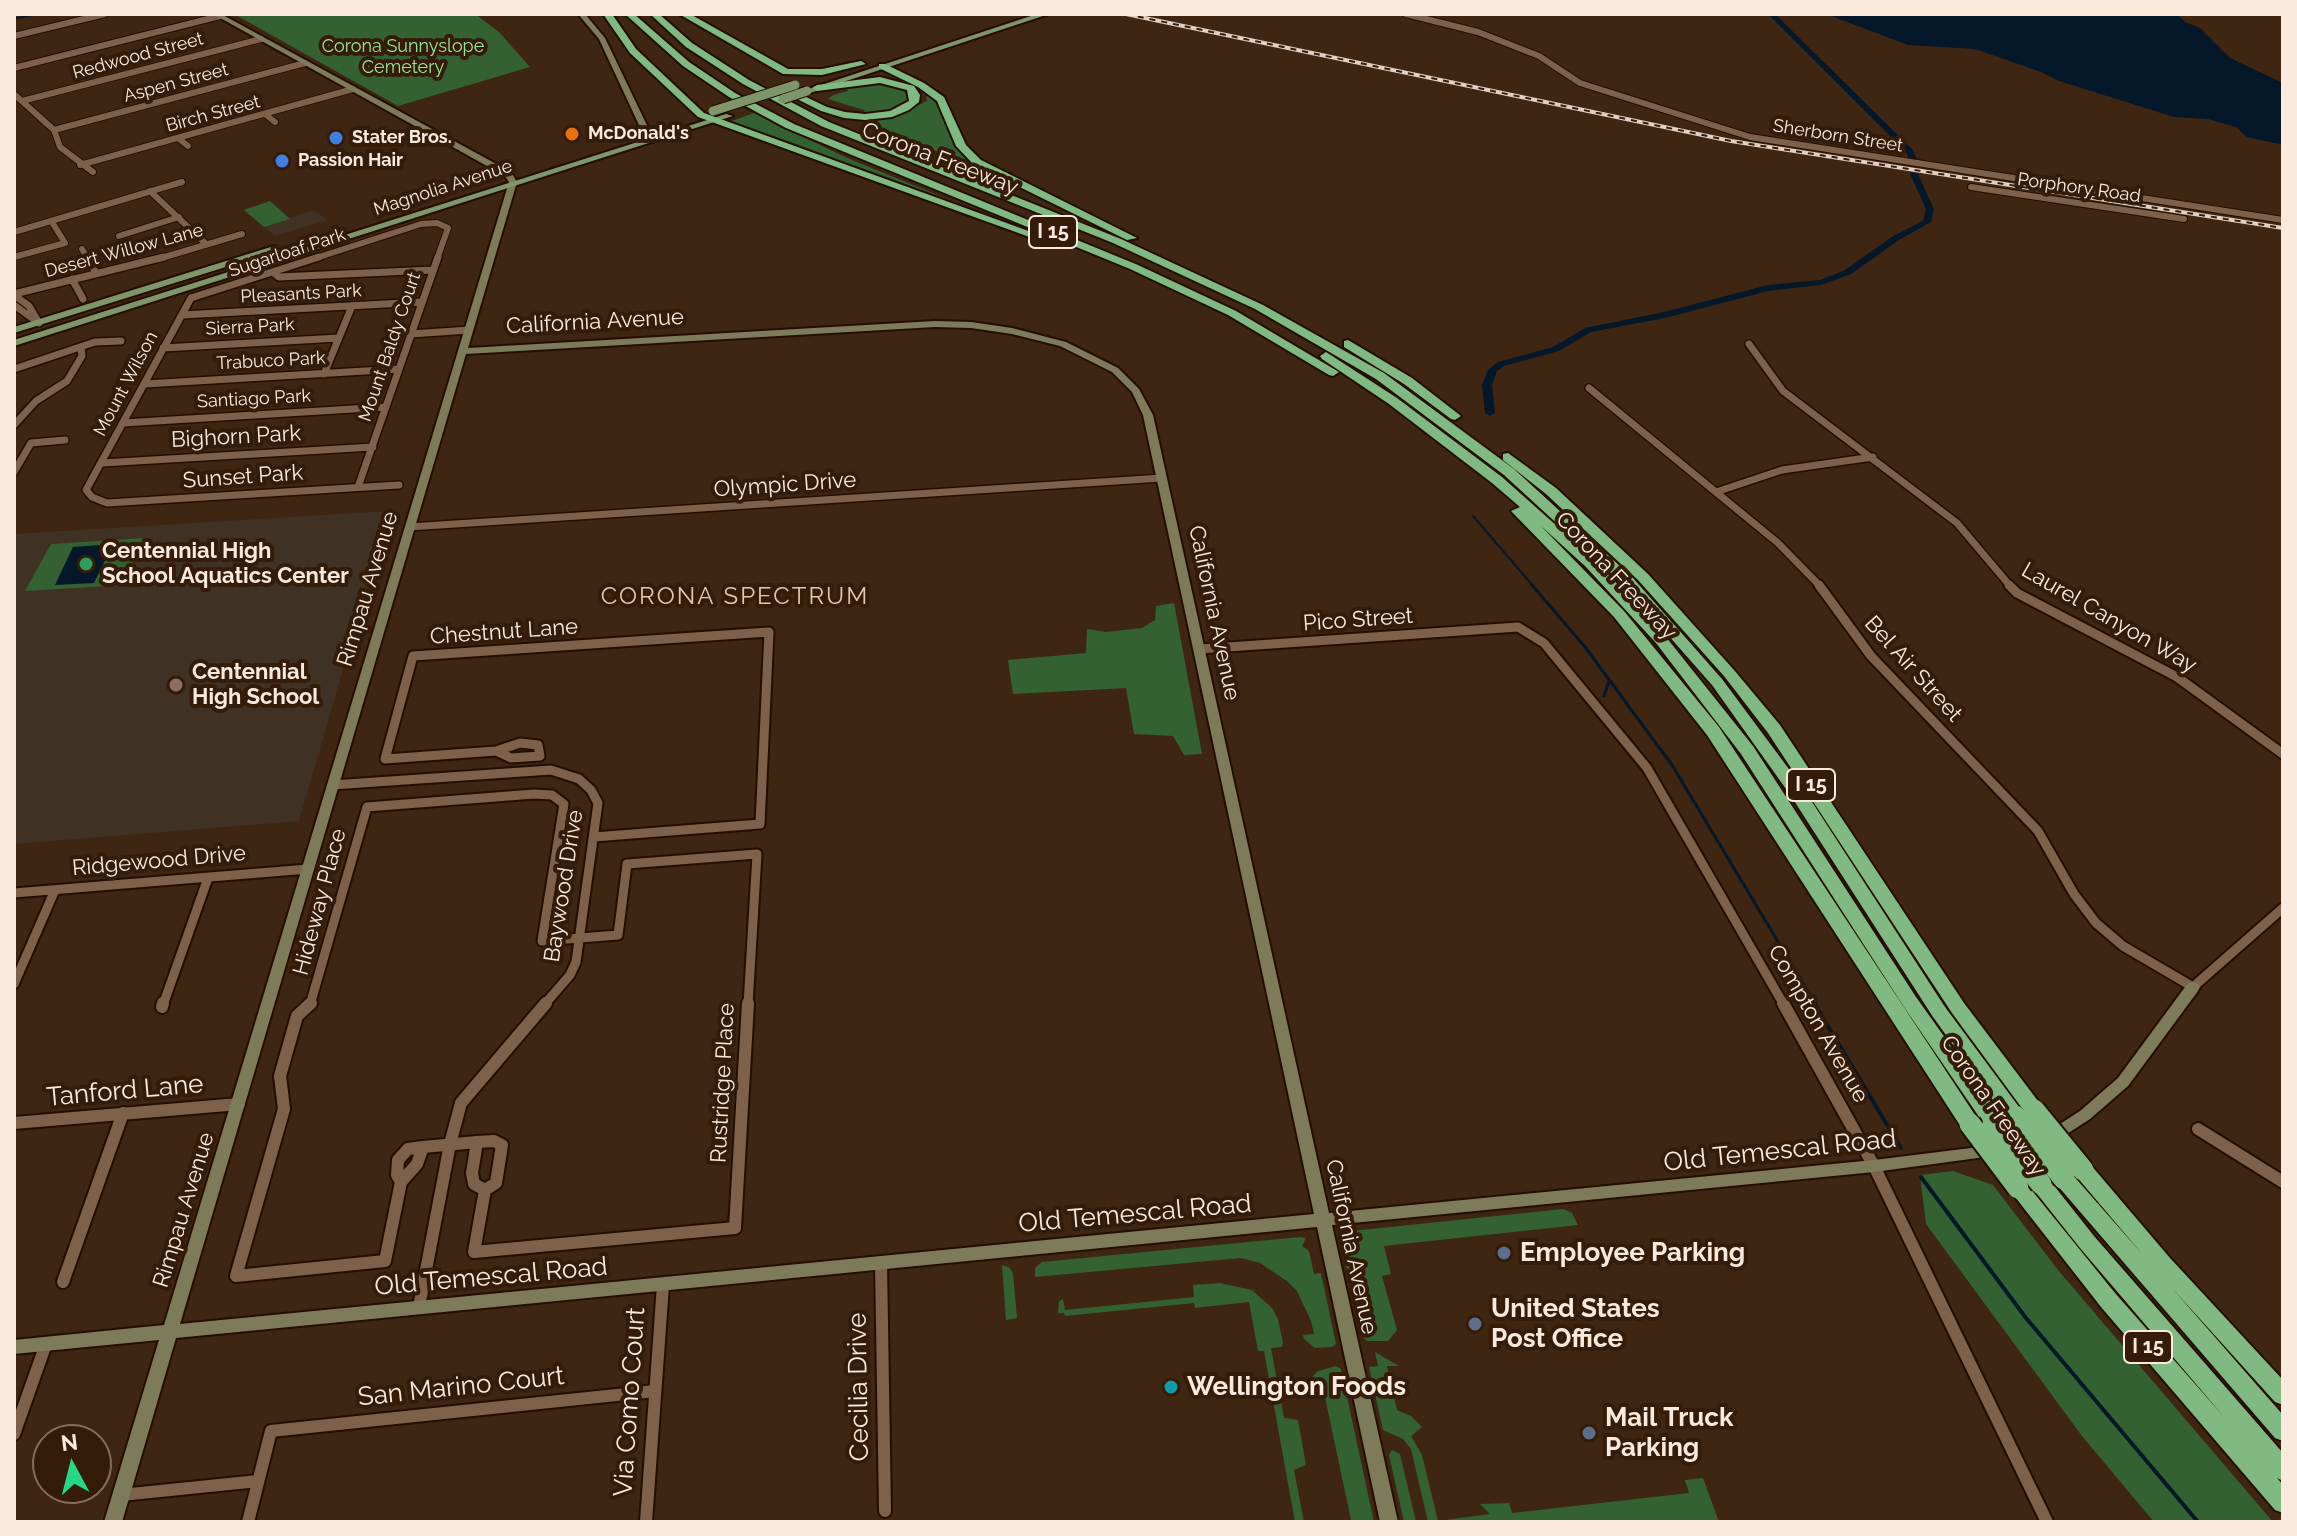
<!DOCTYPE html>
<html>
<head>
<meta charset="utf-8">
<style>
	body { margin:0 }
	#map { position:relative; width:2297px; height:1536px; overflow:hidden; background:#3f2612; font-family:Raleway,sans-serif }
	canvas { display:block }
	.frame { position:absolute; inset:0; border:16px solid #faeade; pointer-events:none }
	.north { position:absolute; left:32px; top:1424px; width:80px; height:80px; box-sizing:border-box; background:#341c08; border:2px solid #836e5e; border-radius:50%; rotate:353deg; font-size:22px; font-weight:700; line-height:32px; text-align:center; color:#faeade }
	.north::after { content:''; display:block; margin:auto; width:28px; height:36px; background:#26d886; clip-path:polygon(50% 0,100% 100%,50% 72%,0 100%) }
</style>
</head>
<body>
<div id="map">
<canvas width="2297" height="1536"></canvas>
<div class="frame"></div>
<div class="north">N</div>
</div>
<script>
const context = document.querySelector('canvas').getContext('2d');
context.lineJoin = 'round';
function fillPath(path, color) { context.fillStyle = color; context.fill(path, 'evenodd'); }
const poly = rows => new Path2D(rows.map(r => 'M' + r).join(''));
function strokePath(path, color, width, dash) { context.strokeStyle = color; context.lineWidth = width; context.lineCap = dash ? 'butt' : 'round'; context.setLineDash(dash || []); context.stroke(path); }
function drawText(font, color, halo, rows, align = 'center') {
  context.font = font + ' Raleway,sans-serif'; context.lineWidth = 8; context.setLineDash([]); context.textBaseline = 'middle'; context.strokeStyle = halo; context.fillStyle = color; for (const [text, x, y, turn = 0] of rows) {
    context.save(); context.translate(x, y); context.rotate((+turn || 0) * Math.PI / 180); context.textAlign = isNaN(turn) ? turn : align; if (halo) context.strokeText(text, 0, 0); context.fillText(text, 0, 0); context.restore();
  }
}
const education = poly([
	[270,201,289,218,313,210,328,220,275,236,244,210],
	[389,511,299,821,14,844,14,534]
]);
const green = poly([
	[234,14,475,14,499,32,530,67,398,106],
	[879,83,904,90,908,99,905,103,889,111,865,114,864,110,828,99,833,95,848,91,845,86],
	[930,95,941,111,956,147,975,166,961,165,948,155,906,140,866,119,908,110,927,101,926,97],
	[754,113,845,157,969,208,729,122],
	[270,201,290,219,264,227,244,210],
	[144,538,123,585,25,591,51,544],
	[1174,603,1202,754,1184,755,1173,736,1134,734,1126,688,1013,694,1008,660,1086,653,1087,629,1106,632,1142,628,1155,620,1156,606],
	[1953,1171,1993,1185,2058,1270,2273,1522,2154,1522,2082,1436,1926,1224,1920,1175],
	[1563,1209,1572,1213,1578,1225,1384,1246,1391,1274,1382,1276,1397,1330,1388,1341,1367,1341,1362,1336,1342,1246,1342,1241,1350,1244,1354,1239,1348,1234,1352,1231],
	[1300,1237,1306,1238,1302,1246,1309,1251,1314,1274,1321,1273,1336,1344,1332,1347,1315,1348,1304,1339,1303,1335,1314,1334,1311,1321,1297,1291,1287,1281,1260,1263,1241,1258,1035,1277,1035,1268,1042,1262],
	[1002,1265,1009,1267,1013,1273,1017,1318,1006,1320],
	[1220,1283,1252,1290,1272,1308,1278,1319,1283,1343,1282,1347,1271,1348,1284,1418,1298,1420,1306,1465,1294,1470,1304,1522,1295,1522,1264,1351,1258,1351,1249,1302,1195,1308,1194,1303,1065,1316,1064,1313,1058,1313,1059,1301,1063,1299,1065,1310,1194,1297,1193,1285],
	[1375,1352,1399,1366,1387,1366,1397,1410,1411,1416,1422,1427,1411,1436,1422,1455,1438,1521,1490,1514,1480,1504,1509,1503,1512,1513,1689,1493,1685,1480,1703,1478,1719,1522,1428,1522,1411,1449,1403,1439,1383,1430,1369,1367,1378,1366],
	[1336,1366,1341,1369,1374,1522,1340,1521,1351,1520,1322,1383,1313,1384,1313,1376,1318,1371],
	[1392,1450,1400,1454,1416,1522,1404,1522,1389,1455]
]);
const water = poly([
	[1826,14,2177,14,2185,22,2200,28,2230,58,2283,83,2283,145,2247,137,2236,127,2208,119,2174,117,2059,81,2041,72,1975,49,1908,45],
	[113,544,94,583,55,585,73,547]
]);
const streamFar2 = poly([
	[14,19,36,14],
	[1473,516,1534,587]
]);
const streamFar1 = poly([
	[1532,585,1585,647,1672,765,1816,1005],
	[1604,696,1609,681]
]);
const stream = poly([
	[1814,1003,1901,1148],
	[1921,1177,2026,1318,2198,1522]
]);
const canal = poly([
	[1768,14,1775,14,1912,149,1917,159,1916,161,1910,161,1906,152,1768,14],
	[1911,172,1918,174,1934,209,1931,222,1899,240,1851,274,1821,285,1768,291,1665,318,1591,332,1559,351,1504,366,1497,371,1492,385,1495,413,1490,416,1485,413,1482,385,1488,370,1498,362,1553,347,1585,328,1664,312,1768,285,1820,280,1845,270,1893,236,1923,221,1926,209,1910,174,1911,172]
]);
const streetFar3 = poly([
	[1406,14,1478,32,1539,56,1580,83,1750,137,2283,220],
	[14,36,105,14],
	[14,68,220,16],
	[14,94,54,130,60,147,93,172],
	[22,101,261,39],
	[265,114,275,122],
	[54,130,305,63],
	[178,138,188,146],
	[80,165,353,89],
	[1971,187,2184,219],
	[150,191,206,244],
	[14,232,182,182],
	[119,236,179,217],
	[82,249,88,259],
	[14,257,65,243,52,222],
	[158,259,242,234],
	[313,259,421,224,437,223,448,228,437,259]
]);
const streetFar2 = poly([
	[87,257,96,273],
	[274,273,279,277,433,270],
	[72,279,83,299],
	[14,294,164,257],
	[14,295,29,306,39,323],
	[191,298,319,257],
	[191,298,86,490,92,497,107,503,399,485],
	[14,305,39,323],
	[182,315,422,302],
	[411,334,469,330],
	[1749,344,1783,391,1957,523,2011,587],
	[163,348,338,338],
	[14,369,95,342,121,341],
	[324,374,352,306],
	[145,384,399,369],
	[1589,388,1778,543,1821,587],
	[123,423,386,407],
	[14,425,36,401,67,381,82,356,81,347],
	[102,463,373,447],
	[14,472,31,443,65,440],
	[358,487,438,257],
	[1716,492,1782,470,1873,457],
	[409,527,1162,478]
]);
const streetFar1 = poly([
	[1819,585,1871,656,2038,831,2074,894,2096,923,2123,946,2193,987,2283,908],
	[2009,585,2017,593,2177,677,2283,754],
	[1199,649,1518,627,1544,643,1647,768,1784,1005],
	[520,743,538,745,540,756,511,758,496,751,520,743],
	[496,751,385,759,413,656,769,632,760,824,594,837],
	[332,785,551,770,579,779,591,790,598,803,576,962,570,975,544,1005],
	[14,893,308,869],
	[14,984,55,890],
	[163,1005,208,878],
	[310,1005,367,807,534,794,552,795,564,804,542,941,618,935,627,864,757,854,748,1005]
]);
const street = poly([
	[311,1003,297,1016,280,1076,284,1109,236,1276,385,1261,401,1182],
	[1783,1003,1874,1166,2047,1522],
	[162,1007,163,1003],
	[14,1123,239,1104],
	[2198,1129,2283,1182],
	[494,1141,502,1145,496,1183,485,1190,474,1184,472,1173,477,1142,494,1141],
	[423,1147,417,1164,401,1182,397,1175,398,1160,408,1149,423,1147],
	[423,1147,477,1142],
	[485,1190,474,1252,735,1228,748,1003],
	[881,1262,885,1511],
	[63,1282,123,1113],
	[419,1307,450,1144,461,1103,546,1003],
	[14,1434,46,1344],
	[121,1495,258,1481],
	[248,1522,271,1431,655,1391],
	[646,1522,663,1285]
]);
const secondary = poly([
	[213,14,221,14,511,172,517,182,468,348,935,321,971,322,1012,328,1066,342,1118,368,1139,389,1153,415,1329,1213,1874,1160,1995,1145,2000,1147,2002,1151,2000,1155,1874,1172,1332,1225,1398,1522,1380,1522,1317,1227,176,1338,122,1522,104,1522,159,1340,14,1354,14,1340,164,1325,509,182,505,176,213,14],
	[935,327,971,328,1012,334,1060,346,1112,372,1132,392,1143,415,1314,1214,180,1324,466,354,935,327],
	[578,14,585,14,605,38,654,140,653,142,646,140,599,39,578,14],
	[2193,982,2198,983,2200,987,2198,991,2128,1086,2090,1119,2056,1141,2051,1143,2046,1141,2044,1137,2046,1133,2080,1111,2118,1078,2188,983,2193,982]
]);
const primary = poly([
	[1037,14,1049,14,810,93,803,91,1037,14],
	[726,114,733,116,14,346,14,340,726,114],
	[274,246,277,247,277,251,14,333,14,327,274,246]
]);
const highway = poly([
	[603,14,612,14,636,49,704,113,1045,237,1035,239,698,117,630,53,603,14],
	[625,14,634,14,689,62,735,93,794,124,1138,265,1236,311,1339,372,1333,376,1329,375,1228,315,1130,269,786,128,729,97,683,66,625,14],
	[650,14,659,14,692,43,749,80,829,122,1121,239,1263,305,1384,373,1514,469,1633,578,1722,679,1803,788,1945,1007,2022,1111,2025,1116,2022,1121,2015,1124,2008,1121,1933,1017,1791,796,1712,685,1623,584,1504,475,1376,379,1255,309,1113,243,821,126,743,84,686,47,650,14],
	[679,14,690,14,788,69,822,69,861,61,866,64,822,75,783,74,679,14],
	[879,64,885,64,924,83,944,97,966,145,981,160,1137,238,1127,240,973,164,956,146,937,101,918,87,879,68,879,64],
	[880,77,914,86,920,95,919,102,909,110,892,117,865,120,844,118,821,111,775,88,783,86,827,107,845,112,865,114,890,111,909,101,907,90,880,83,817,91,812,88,817,85,880,77],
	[1348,340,1412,378,1461,416,1455,420,1451,419,1404,384,1344,347,1344,341,1348,340],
	[1326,352,1397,398,1502,477,1595,560,1666,637,1753,746,1916,997,2000,1115,2003,1121,2000,1127,1993,1129,1986,1127,1904,1007,1741,754,1656,643,1585,566,1541,526,1624,611,1719,727,1977,1118,1980,1124,1977,1130,1970,1132,1963,1130,1707,735,1614,617,1511,511,1520,507,1492,483,1389,404,1322,359,1320,356,1326,352],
	[1508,453,1556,488,1648,574,1734,670,1780,725,1964,1003,2041,1105,2044,1110,2041,1115,2034,1118,2027,1115,1952,1013,1768,733,1724,676,1638,580,1546,494,1503,460,1503,454,1508,453],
	[2083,1162,2090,1164,2170,1258,2283,1380,2283,1405,2275,1402,2172,1288,2283,1415,2283,1441,2275,1438,2057,1185,2054,1179,2057,1173,2064,1171,2071,1173,2143,1255,2076,1176,2073,1170,2076,1164,2083,1162],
	[2041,1176,2048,1178,2094,1236,2283,1453,2283,1481,2277,1478,2283,1485,2283,1513,2275,1510,2101,1307,2008,1188,2011,1182,2018,1180,2025,1182,2115,1293,2225,1418,2080,1248,2034,1190,2031,1184,2034,1178,2041,1176]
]);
const rail = poly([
	[1126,14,1731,141,2283,228]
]);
const primaryBridge = poly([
	[783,99,807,91],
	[713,111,795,85]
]);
const highwayBridge = poly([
	[2034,1110,2083,1170],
	[2015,1116,2064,1179],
	[1993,1121,2041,1184],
	[1970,1124,2018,1188]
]);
const markers = [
	[572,134,8,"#e8710a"],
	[336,138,8,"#3f7fe0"],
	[282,161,8,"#3f7fe0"],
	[86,564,8,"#2e9e5b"],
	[176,685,8,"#8d6e63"],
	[1504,1253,8,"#5c6f8a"],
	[1475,1324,8,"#5c6f8a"],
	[1171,1387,8,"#0f9aa8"],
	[1589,1433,8,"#5c6f8a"]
];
const farParknames = [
	["Corona Sunnyslope",403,47],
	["Cemetery",403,68]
];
const farStreetnames = [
	["Redwood Street",138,56,-15],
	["Aspen Street",176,83,-15],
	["Birch Street",213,114,-15],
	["Sherborn Street",1838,136,9],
	["Magnolia Avenue",443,188,-18],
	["Porphory Road",2079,188,8],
	["Desert Willow Lane",124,251,-15],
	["Sugarloaf Park",287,253,-18],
	["Pleasants Park",301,294,-3],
	["Sierra Park",250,327,-3],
	["Mount Baldy Court",390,347,-71],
	["Trabuco Park",271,361,-3],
	["Mount Wilson",126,384,-62],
	["Santiago Park",254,399,-3]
];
const farPoinames = [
	["McDonald's",588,134],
	["Stater Bros.",352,138],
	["Passion Hair",298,161]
];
const shields = [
	[1053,232,48],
	[1811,785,48],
	[2148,1347,48]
];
const shieldNames = [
	["I 15",1053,232],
	["I 15",1811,785],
	["I 15",2148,1347]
];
const streetNames = [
	["Corona Freeway",940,159,21],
	["California Avenue",595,322,-3],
	["Bighorn Park",236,437,-3],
	["Sunset Park",243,477,-4],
	["Olympic Drive",785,485,-4],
	["Corona Freeway",1616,576,47],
	["Rimpau Avenue",368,589,-73],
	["California Avenue",1214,613,78],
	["Laurel Canyon Way",2109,618,30],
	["Pico Street",1358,620,-4],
	["Chestnut Lane",504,632,-4],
	["Bel Air Street",1913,669,48],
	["Ridgewood Drive",159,861,-5],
	["Baywood Drive",564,886,-81],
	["Hideway Place",320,902,-75],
	["Compton Avenue",1818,1024,60],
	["Rustridge Place",723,1083,-87],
	["Corona Freeway",1993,1106,55],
	["Rimpau Avenue",184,1210,-73],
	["California Avenue",1351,1247,78]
];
const poiNames = [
	["Centennial High",102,551],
	["School Aquatics Center",102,576],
	["Centennial",192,672],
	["High School",192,697]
];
const neighbourhoodNames = [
	["CORONA SPECTRUM",735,597]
];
const nearStreetnames = [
	["Tanford Lane",125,1091,-5],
	["Old Temescal Road",1780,1151,-6],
	["Old Temescal Road",1135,1214,-5],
	["Old Temescal Road",491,1277,-5],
	["San Marino Court",461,1387,-6],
	["Cecilia Drive",859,1387,-91],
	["Via Como Court",630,1402,-86]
];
const nearPoinames = [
	["Employee Parking",1520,1253],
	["United States",1491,1309],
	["Post Office",1491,1339],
	["Wellington Foods",1187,1387],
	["Mail Truck",1605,1418],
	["Parking",1605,1448]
];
fillPath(education, '#3f3124');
fillPath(green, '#346132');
fillPath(water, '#041829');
strokePath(streamFar2, '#041829', 2);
strokePath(streamFar1, '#041829', 3);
strokePath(stream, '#041829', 4);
fillPath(canal, '#041829');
strokePath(streetFar3, '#240e00', 8);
strokePath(streetFar2, '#240e00', 10);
strokePath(streetFar1, '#240e00', 13);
strokePath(street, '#240e00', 16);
strokePath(secondary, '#240e00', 4);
strokePath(primary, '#240e00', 4);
strokePath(highway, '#240e00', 4);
strokePath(streetFar3, '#7d614b', 6);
strokePath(streetFar2, '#7d614b', 7);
strokePath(streetFar1, '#7d614b', 9);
strokePath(street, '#7d614b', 12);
fillPath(secondary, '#7e7b5b');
fillPath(primary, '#7f966b');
fillPath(highway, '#80b981');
strokePath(rail, '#e1d0c3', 4);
strokePath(rail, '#341c08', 2, [6]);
strokePath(primaryBridge, '#240e00', 11, []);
strokePath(highwayBridge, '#240e00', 25, []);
strokePath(primaryBridge, '#7f966b', 9);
strokePath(highwayBridge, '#80b981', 21);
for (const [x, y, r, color] of markers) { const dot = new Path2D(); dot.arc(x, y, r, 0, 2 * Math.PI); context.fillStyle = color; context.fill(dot); strokePath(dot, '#341c08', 3); }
drawText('18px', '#97e894', '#341c08', farParknames);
drawText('18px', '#faeade', '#341c08', farStreetnames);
drawText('bold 18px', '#faeade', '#341c08', farPoinames, 'left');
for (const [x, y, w] of shields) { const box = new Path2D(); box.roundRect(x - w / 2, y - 16, w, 32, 6); context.fillStyle = '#341c08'; context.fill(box); strokePath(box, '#faeade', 2); }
drawText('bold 20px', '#faeade', null, shieldNames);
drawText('22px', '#faeade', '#341c08', streetNames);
drawText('bold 22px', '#faeade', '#341c08', poiNames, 'left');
context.letterSpacing = '2px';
drawText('24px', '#e6c5ae', '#341c08', neighbourhoodNames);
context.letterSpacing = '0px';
drawText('26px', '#faeade', '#341c08', nearStreetnames);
drawText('bold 26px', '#faeade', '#341c08', nearPoinames, 'left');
</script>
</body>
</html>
